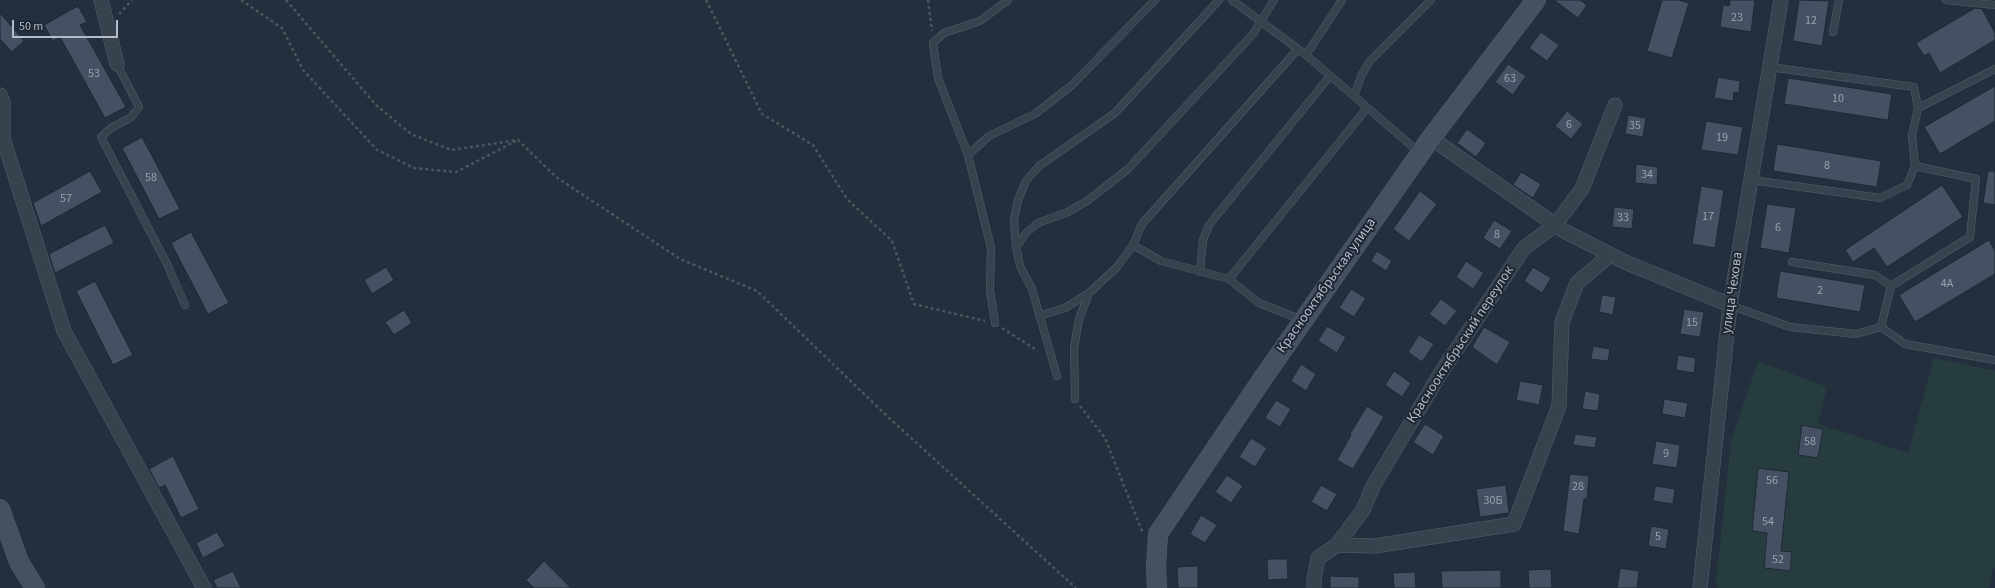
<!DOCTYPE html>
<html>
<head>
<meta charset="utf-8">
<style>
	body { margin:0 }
	#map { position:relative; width:1995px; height:588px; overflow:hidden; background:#242f3e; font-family:"Source Sans 3",sans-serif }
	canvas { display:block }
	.scale { position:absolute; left:12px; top:20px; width:106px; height:18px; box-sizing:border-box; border:2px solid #b4bcc9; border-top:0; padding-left:5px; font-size:12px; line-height:14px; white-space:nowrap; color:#b4bcc9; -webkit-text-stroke:3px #1d2633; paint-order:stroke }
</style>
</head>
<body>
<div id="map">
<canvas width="1995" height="588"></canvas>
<div class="scale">50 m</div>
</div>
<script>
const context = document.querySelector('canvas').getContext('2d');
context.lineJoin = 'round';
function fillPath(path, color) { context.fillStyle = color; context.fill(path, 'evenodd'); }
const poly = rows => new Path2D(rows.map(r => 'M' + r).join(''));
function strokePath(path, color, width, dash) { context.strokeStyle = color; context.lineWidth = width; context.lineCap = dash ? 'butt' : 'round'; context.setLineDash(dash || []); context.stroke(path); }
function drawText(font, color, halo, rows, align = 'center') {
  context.font = font + ' "Source Sans 3",sans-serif'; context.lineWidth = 4; context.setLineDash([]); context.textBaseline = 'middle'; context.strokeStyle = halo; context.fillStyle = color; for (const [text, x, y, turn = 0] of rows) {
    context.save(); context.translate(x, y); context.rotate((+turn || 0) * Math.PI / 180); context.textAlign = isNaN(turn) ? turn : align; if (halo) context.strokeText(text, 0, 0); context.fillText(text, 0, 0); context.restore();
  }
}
const green = poly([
	[1934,358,1995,371,1995,568,1993,569,1990,585,1987,588,1718,588,1716,582,1731,441,1758,361,1827,387,1818,424,1908,453]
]);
const building = poly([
	[1554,0,1580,0,1587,5,1578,18,1554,0],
	[1662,0,1679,0,1689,3,1672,58,1647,51,1662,0],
	[1730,0,1755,0,1751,32,1720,27,1723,5,1729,6,1730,0],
	[1799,0,1829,1,1822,46,1793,41,1799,0],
	[78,6,87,22,80,25,126,107,105,118,60,37,53,41,44,25,78,6],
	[1975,8,1982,9,1995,33,1995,40,1940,73,1929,53,1924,56,1916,43,1975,8],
	[0,13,24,41,12,52,0,39,0,13],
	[1541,32,1559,45,1547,61,1529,48,1541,32],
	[1508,64,1526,76,1513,95,1495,82,1508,64],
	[1718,77,1740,81,1739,93,1734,92,1733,101,1714,98,1718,77],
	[1788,78,1892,94,1888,120,1784,104,1788,78],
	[1995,86,1995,121,1940,154,1924,127,1995,86],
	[1567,111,1583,124,1571,139,1555,126,1567,111],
	[1628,115,1646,118,1643,137,1625,134,1628,115],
	[1706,121,1743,127,1738,155,1701,150,1706,121],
	[1467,129,1486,143,1476,157,1457,143,1467,129],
	[142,137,180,209,159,219,122,148,142,137],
	[1777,144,1881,161,1877,187,1773,171,1777,144],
	[1636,164,1658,167,1657,185,1635,183,1636,164],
	[90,171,102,192,41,226,33,203,90,171],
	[1988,171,1995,171,1995,205,1983,203,1988,171],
	[1521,172,1541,184,1533,198,1513,185,1521,172],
	[1942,185,1963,217,1887,267,1874,248,1853,262,1845,250,1942,185],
	[1701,186,1724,190,1715,248,1692,244,1701,186],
	[1420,191,1437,204,1409,241,1393,229,1420,191],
	[1767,204,1796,208,1789,253,1760,248,1767,204],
	[1614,207,1634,209,1632,229,1612,227,1614,207],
	[1494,220,1512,231,1500,249,1483,238,1494,220],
	[105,225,114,243,55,273,49,254,105,225],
	[191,232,229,303,208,314,171,243,191,232],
	[1989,240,1995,251,1995,274,1915,322,1899,295,1989,240],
	[1377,251,1392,261,1386,271,1371,261,1377,251],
	[1466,261,1484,273,1473,289,1456,277,1466,261],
	[386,267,394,280,372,294,364,280,386,267],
	[1533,267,1551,278,1542,293,1524,281,1533,267],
	[1780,271,1865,285,1860,312,1776,298,1780,271],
	[95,281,133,355,113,365,76,291,95,281],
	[1351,289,1366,298,1354,317,1339,308,1351,289],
	[1602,295,1616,297,1613,315,1599,312,1602,295],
	[1441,299,1457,311,1445,326,1429,314,1441,299],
	[1684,309,1704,312,1700,337,1680,334,1684,309],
	[404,310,412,323,394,335,385,322,404,310],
	[1327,326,1346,337,1337,353,1318,341,1327,326],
	[1484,327,1510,342,1497,365,1472,347,1484,327],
	[1419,335,1434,344,1422,362,1408,352,1419,335],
	[1593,346,1610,349,1608,361,1591,359,1593,346],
	[1678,355,1696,358,1694,373,1676,370,1678,355],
	[1301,364,1316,374,1306,391,1291,381,1301,364],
	[1394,371,1411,383,1402,397,1385,385,1394,371],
	[1520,381,1543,385,1539,405,1516,400,1520,381],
	[1585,391,1600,394,1598,411,1582,409,1585,391],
	[1664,399,1688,403,1685,418,1662,414,1664,399],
	[1276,400,1291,409,1280,427,1265,418,1276,400],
	[1367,406,1384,417,1353,469,1337,460,1351,435,1350,434,1367,406],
	[1425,424,1444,436,1433,455,1413,442,1425,424],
	[1802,425,1823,429,1818,458,1798,455,1802,425],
	[1575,434,1597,437,1595,448,1573,445,1575,434],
	[1251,438,1267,448,1255,467,1239,457,1251,438],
	[1656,441,1680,445,1677,468,1652,464,1656,441],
	[173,456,199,509,181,518,165,485,159,488,149,469,173,456],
	[1758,468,1789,472,1781,551,1792,552,1790,571,1764,568,1767,533,1752,531,1758,468],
	[1570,474,1589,476,1587,499,1584,499,1579,534,1563,531,1570,474],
	[1227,475,1243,486,1231,503,1215,492,1227,475],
	[1321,485,1337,494,1327,511,1311,502,1321,485],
	[1506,485,1509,513,1480,517,1476,489,1506,485],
	[1655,486,1675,489,1673,504,1653,501,1655,486],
	[1201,515,1217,525,1205,543,1190,534,1201,515],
	[1651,526,1669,529,1666,549,1648,546,1651,526],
	[217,532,225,546,203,558,196,543,217,532],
	[1267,559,1287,559,1288,579,1268,580,1267,559],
	[544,561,571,588,534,588,526,580,544,561],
	[1198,566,1198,588,1178,588,1177,567,1198,566],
	[1620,568,1639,571,1637,588,1617,588,1620,568],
	[1551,569,1552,588,1529,588,1528,570,1551,569],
	[1501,570,1501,588,1442,588,1441,571,1501,570],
	[233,571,241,588,217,588,213,580,233,571],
	[1415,572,1416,588,1394,588,1393,573,1415,572],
	[1330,576,1359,577,1359,588,1330,588,1330,576]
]);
const path = poly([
	[241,0,282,28,303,70,377,150,414,168,456,172,516,141],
	[286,0,376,105,411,134,451,150,518,140,556,177,680,259,757,291,888,417,1076,588],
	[706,0,762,114,813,145,847,199,892,241,914,304,985,321],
	[928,0,932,31],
	[119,14,132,0],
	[1002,328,1038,351],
	[1080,406,1105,438,1142,531]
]);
const lane = poly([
	[1232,0,1306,55,1420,153],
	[1946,0,1995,5],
	[1833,32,1839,0],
	[1298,49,1142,224,1133,245,1161,261,1229,279,1259,303,1302,320],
	[1306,55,1342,0],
	[117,64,139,107,130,118,111,128,101,137,167,264,185,305],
	[1770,67,1914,87,1918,108,1995,69],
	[1354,96,1362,74,1370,61,1431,0],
	[968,155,938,78,933,43,944,33,980,21,1008,0],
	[1915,166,1912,136,1918,108],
	[1752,180,1880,198,1907,185,1915,166,1976,179,1970,237,1891,286,1881,327],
	[1016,247,1014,220,1018,200,1026,181,1039,166,1115,113,1219,0],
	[1792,262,1875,275,1891,286],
	[1200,272,1203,240,1209,225,1330,76],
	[1229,279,1367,108],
	[1730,305,1790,327,1856,334,1881,327,1905,344,1995,360],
	[1039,316,1065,308,1089,293,1117,267,1133,245],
	[995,323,990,290,991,248,968,155,989,136,1035,114,1072,85,1155,0],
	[1057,376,1032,289,1020,266,1016,247,1026,233,1038,223,1068,212,1087,201,1128,169,1253,34,1274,0],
	[1075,399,1074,348,1079,319,1089,293]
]);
const street = poly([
	[101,0,117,64],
	[0,95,3,102,3,138,64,331,204,588],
	[1431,138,1564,231,1625,262,1730,305],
	[1337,545,1375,546,1514,524,1559,406,1562,322,1577,283,1610,255],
	[1314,588,1314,580,1318,558,1337,545,1363,510,1373,486,1440,374,1524,248,1555,225,1582,189,1615,105],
	[1700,588,1730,305,1781,0]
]);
const secondary = poly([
	[0,509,19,562,35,588],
	[1157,588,1156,567,1158,534,1263,378,1431,138,1536,0]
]);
const numberNames = [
	["23",1737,18],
	["12",1811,21],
	["53",94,74],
	["63",1510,79],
	["10",1838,99],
	["6",1569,125],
	["35",1635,126],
	["19",1722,138],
	["8",1827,166],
	["34",1647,175],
	["58",151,178],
	["57",66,199],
	["17",1708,217],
	["33",1623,218],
	["6",1778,228],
	["8",1497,235],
	["4А",1947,284],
	["2",1820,291],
	["15",1692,323],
	["58",1810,442],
	["9",1666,454],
	["56",1772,481],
	["28",1578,487],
	["30Б",1493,501],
	["54",1768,522],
	["5",1658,537],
	["52",1778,560]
];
const streetNames = [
	["Краснооктябрьская улица",1327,286,-55],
	["улица Чехова",1733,293,-82],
	["Краснооктябрьский переулок",1461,345,-57]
];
fillPath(green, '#263c3f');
fillPath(building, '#455162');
strokePath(building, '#1f2835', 1);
strokePath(lane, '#565f6c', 8);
strokePath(street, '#565f6c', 15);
strokePath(secondary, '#565f6c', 20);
strokePath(path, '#44595c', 2.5, [3, 3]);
strokePath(lane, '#38414e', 7);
strokePath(street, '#38414e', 14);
strokePath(secondary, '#465061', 19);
drawText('12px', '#98a1af', null, numberNames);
drawText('14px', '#b4bcc9', '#1d2633', streetNames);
</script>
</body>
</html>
